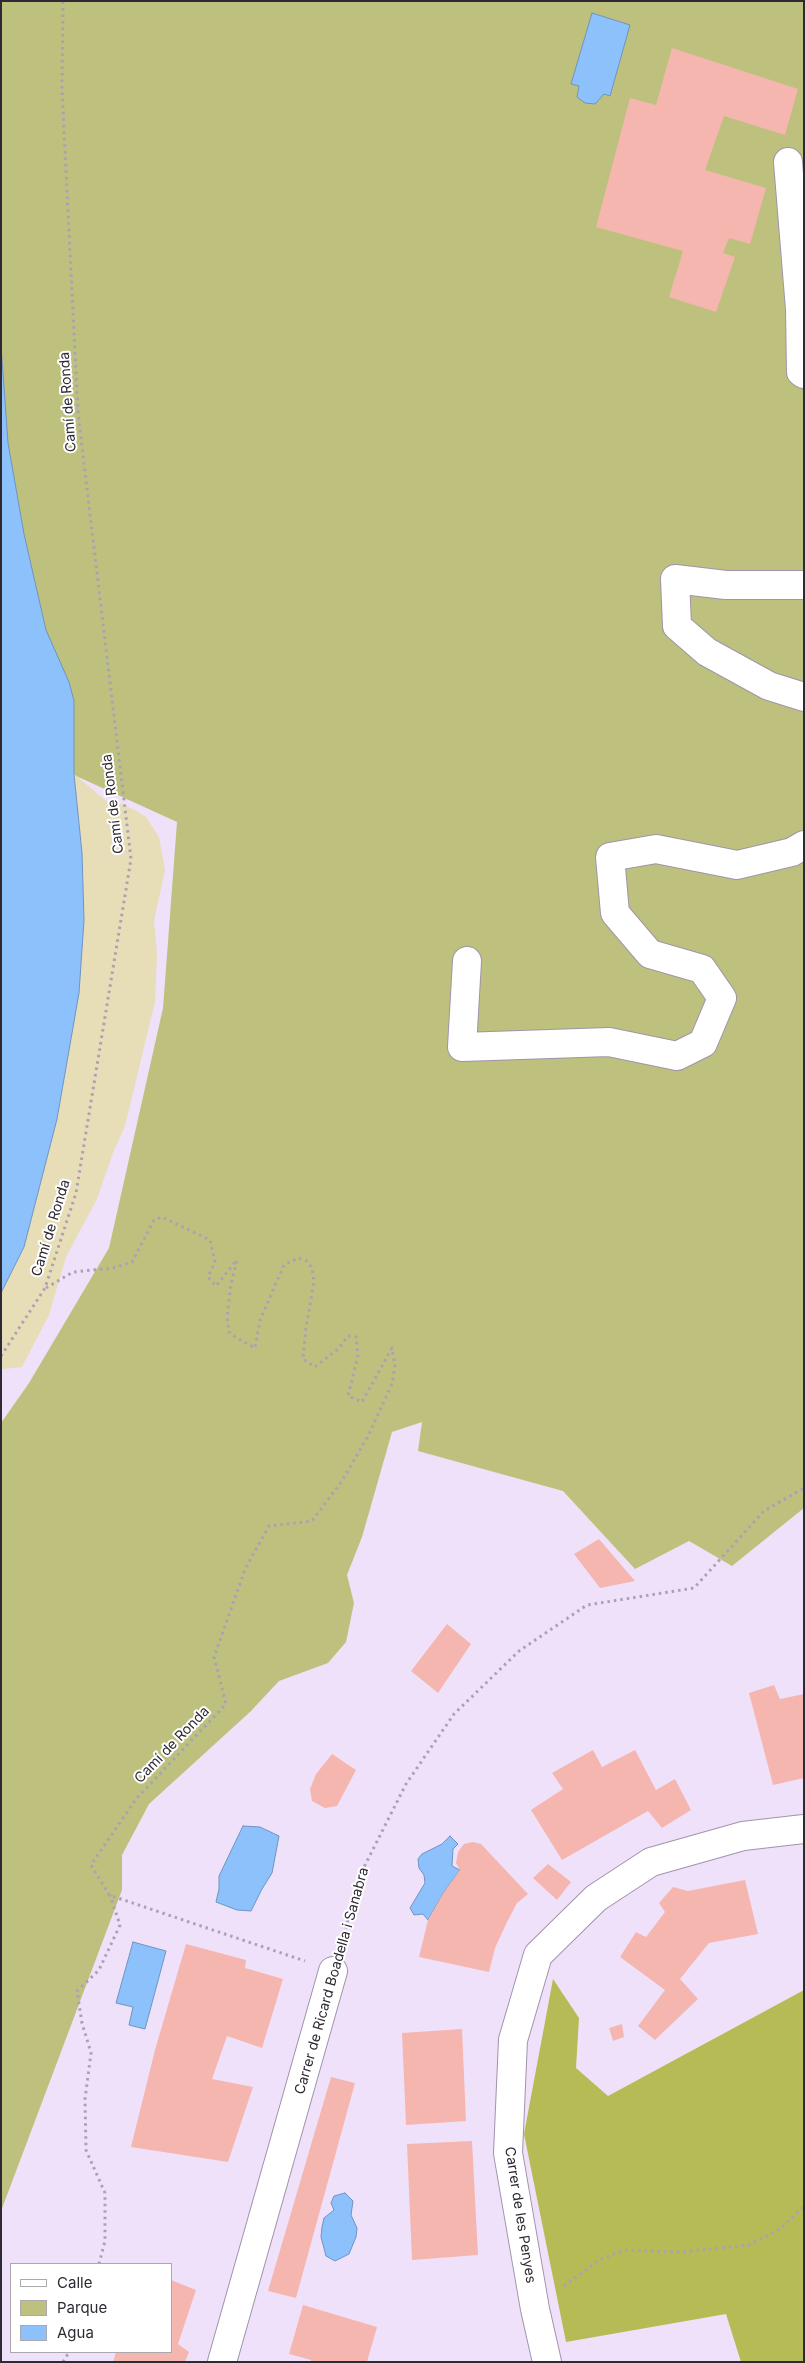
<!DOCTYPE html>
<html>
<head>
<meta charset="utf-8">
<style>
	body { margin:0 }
	#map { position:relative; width:805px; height:2363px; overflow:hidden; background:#efe1fa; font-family:Inter,sans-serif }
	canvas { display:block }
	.frame { position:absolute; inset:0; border:2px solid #2e2932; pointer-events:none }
	.legend { position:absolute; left:10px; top:2263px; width:162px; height:90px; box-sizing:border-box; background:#fff; border:1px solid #aba9ad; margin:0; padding:6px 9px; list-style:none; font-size:15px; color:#2e2932 }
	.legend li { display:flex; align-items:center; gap:10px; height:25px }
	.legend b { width:25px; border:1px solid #aba9ad }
</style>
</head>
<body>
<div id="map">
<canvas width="805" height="2363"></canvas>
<div class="frame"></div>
<ul class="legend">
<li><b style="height:6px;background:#fff"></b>Calle</li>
<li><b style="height:14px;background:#bdc17d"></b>Parque</li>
<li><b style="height:14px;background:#8dc1fc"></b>Agua</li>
</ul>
</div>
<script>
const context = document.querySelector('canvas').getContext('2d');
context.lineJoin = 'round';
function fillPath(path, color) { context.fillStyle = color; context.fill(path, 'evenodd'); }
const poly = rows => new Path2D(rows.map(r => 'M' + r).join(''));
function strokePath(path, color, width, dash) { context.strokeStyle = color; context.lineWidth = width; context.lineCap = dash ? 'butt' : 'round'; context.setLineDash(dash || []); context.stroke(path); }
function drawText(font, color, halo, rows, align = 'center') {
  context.font = font + ' Inter,sans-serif'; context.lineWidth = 4; context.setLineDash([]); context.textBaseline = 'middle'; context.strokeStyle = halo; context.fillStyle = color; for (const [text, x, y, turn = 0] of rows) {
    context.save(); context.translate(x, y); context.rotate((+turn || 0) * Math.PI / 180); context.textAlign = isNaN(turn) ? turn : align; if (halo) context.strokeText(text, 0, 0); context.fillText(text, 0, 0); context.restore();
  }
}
const green = poly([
	[1,1,804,1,804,1508,732,1566,689,1541,635,1569,563,1491,418,1451,422,1422,392,1432,362,1537,347,1575,354,1603,346,1642,328,1663,279,1681,250,1712,149,1804,122,1855,122,1890,1,2211,1,1423,29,1383,109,1248,163,1008,177,822,74,775,1,1293]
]);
const forest = poly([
	[553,1979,579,2018,576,2068,608,2096,804,1990,804,2362,741,2362,726,2314,566,2342,524,2134]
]);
const sand = poly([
	[74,774,109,803,119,803,137,811,146,817,159,837,165,870,154,921,157,953,155,1002,125,1126,113,1153,97,1199,66,1257,49,1315,22,1367,4,1369,1,1369,1,1293,24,1247,57,1119,79,993,82,853]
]);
const water = poly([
	[592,13,630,25,610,96,604,94,595,104,585,103,577,97,579,86,571,84,592,13],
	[1,345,8,443,24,534,46,630,69,682,74,701,74,774,82,853,84,920,79,993,57,1119,24,1247,1,1293,1,345],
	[243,1826,260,1827,279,1836,272,1873,262,1889,251,1911,237,1910,216,1902,219,1889,219,1876,243,1826],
	[450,1836,458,1844,453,1849,452,1866,460,1870,444,1892,428,1920,423,1914,414,1915,410,1908,425,1883,424,1875,419,1868,418,1859,422,1854,442,1844,450,1836],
	[133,1942,166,1951,145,2029,129,2025,133,2007,116,2003,133,1942],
	[345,2193,353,2201,351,2215,357,2228,356,2237,349,2254,335,2261,326,2256,321,2237,322,2227,324,2218,334,2210,331,2203,334,2196,345,2193]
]);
const building = poly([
	[672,48,798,89,785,135,724,116,705,170,766,188,750,244,729,238,723,253,735,257,716,312,669,297,683,251,596,227,630,98,656,105],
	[599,1539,635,1581,600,1588,574,1554],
	[447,1624,471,1644,438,1693,411,1671],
	[774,1685,780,1699,804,1694,804,1778,773,1785,749,1693],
	[593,1750,602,1767,635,1750,656,1790,675,1779,691,1810,662,1828,648,1811,562,1860,531,1810,563,1789,552,1773],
	[332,1754,356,1770,337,1806,325,1808,312,1801,310,1789,316,1774],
	[473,1842,481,1844,528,1894,517,1903,507,1922,495,1948,489,1972,419,1957,428,1920,444,1892,460,1870,456,1863,458,1852,464,1844],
	[548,1864,571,1882,557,1900,533,1878],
	[745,1880,758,1934,709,1943,680,1979,698,1999,655,2040,638,2026,665,1990,620,1957,636,1932,646,1937,665,1912,659,1903,673,1887,688,1891],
	[186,1944,246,1960,245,1968,283,1979,262,2048,227,2036,212,2079,253,2087,228,2162,131,2147,155,2050],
	[622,2024,624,2037,613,2041,609,2028],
	[462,2029,466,2121,406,2125,402,2033],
	[331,2077,355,2083,296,2298,268,2291],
	[472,2141,478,2255,412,2260,407,2144],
	[171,2280,196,2290,178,2344,189,2352,185,2362,113,2362,116,2352,171,2352],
	[303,2305,377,2327,367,2362,311,2362,311,2360,289,2354]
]);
const path = poly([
	[237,1261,231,1284,227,1318,229,1332,235,1337,255,1348,260,1320,284,1265,298,1258,307,1261,312,1268,314,1282,306,1327,303,1359,315,1367,338,1349,348,1336,356,1337,358,1355,348,1396,362,1402,392,1348,395,1365,392,1384,368,1436,342,1481,312,1521,269,1526,246,1567,214,1657,226,1704,136,1799,91,1865,109,1895,305,1961],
	[46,1288,73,1272,113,1268,132,1262,154,1220,162,1217,210,1240,215,1262,208,1277,216,1286,236,1261],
	[1,1356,45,1288,76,1193,131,859,78,413,62,90,63,1],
	[342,1941,362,1871,406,1784,454,1714,519,1651,587,1605,694,1588,764,1511,804,1488],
	[99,2264,105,2241,105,2193,86,2150,85,2099,91,2053,82,2023,77,1991,99,1970,120,1925,110,1895],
	[564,2286,599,2260,624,2250,680,2252,749,2245,780,2229,804,2206],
	[63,2362,69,2352]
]);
const minor = poly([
	[788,162,800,309,804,312],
	[800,309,801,372,804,374],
	[804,585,726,585,675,579,677,626,707,652,769,686,804,697],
	[467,961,462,1047,609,1042,677,1056,703,1043,722,998,702,969,650,954,615,913,610,857,656,849,737,865,792,852,804,845],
	[222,2362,333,1971],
	[547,2362,535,2309,508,2153,513,2040,538,1955,596,1898,651,1862,743,1836,804,1829]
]);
const streetNames = [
	["Camí de Ronda",68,402,-94],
	["Camí de Ronda",113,804,-97],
	["Camí de Ronda",51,1228,-73],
	["Camí de Ronda",172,1745,-46],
	["Carrer de Ricard Boadella i Sanabra",332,1981,-74],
	["Carrer de les Penyes",520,2215,81]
];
fillPath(green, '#bdc17d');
fillPath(forest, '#b7bb55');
fillPath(sand, '#e7deb8');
fillPath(water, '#8dc1fc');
strokePath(water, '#7093bf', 1);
fillPath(building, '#f6b6b0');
strokePath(minor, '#a094ab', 30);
strokePath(path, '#aca1b4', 3, [2.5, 4]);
strokePath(minor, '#fff', 28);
drawText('14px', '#2e2932', '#fff', streetNames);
</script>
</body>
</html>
